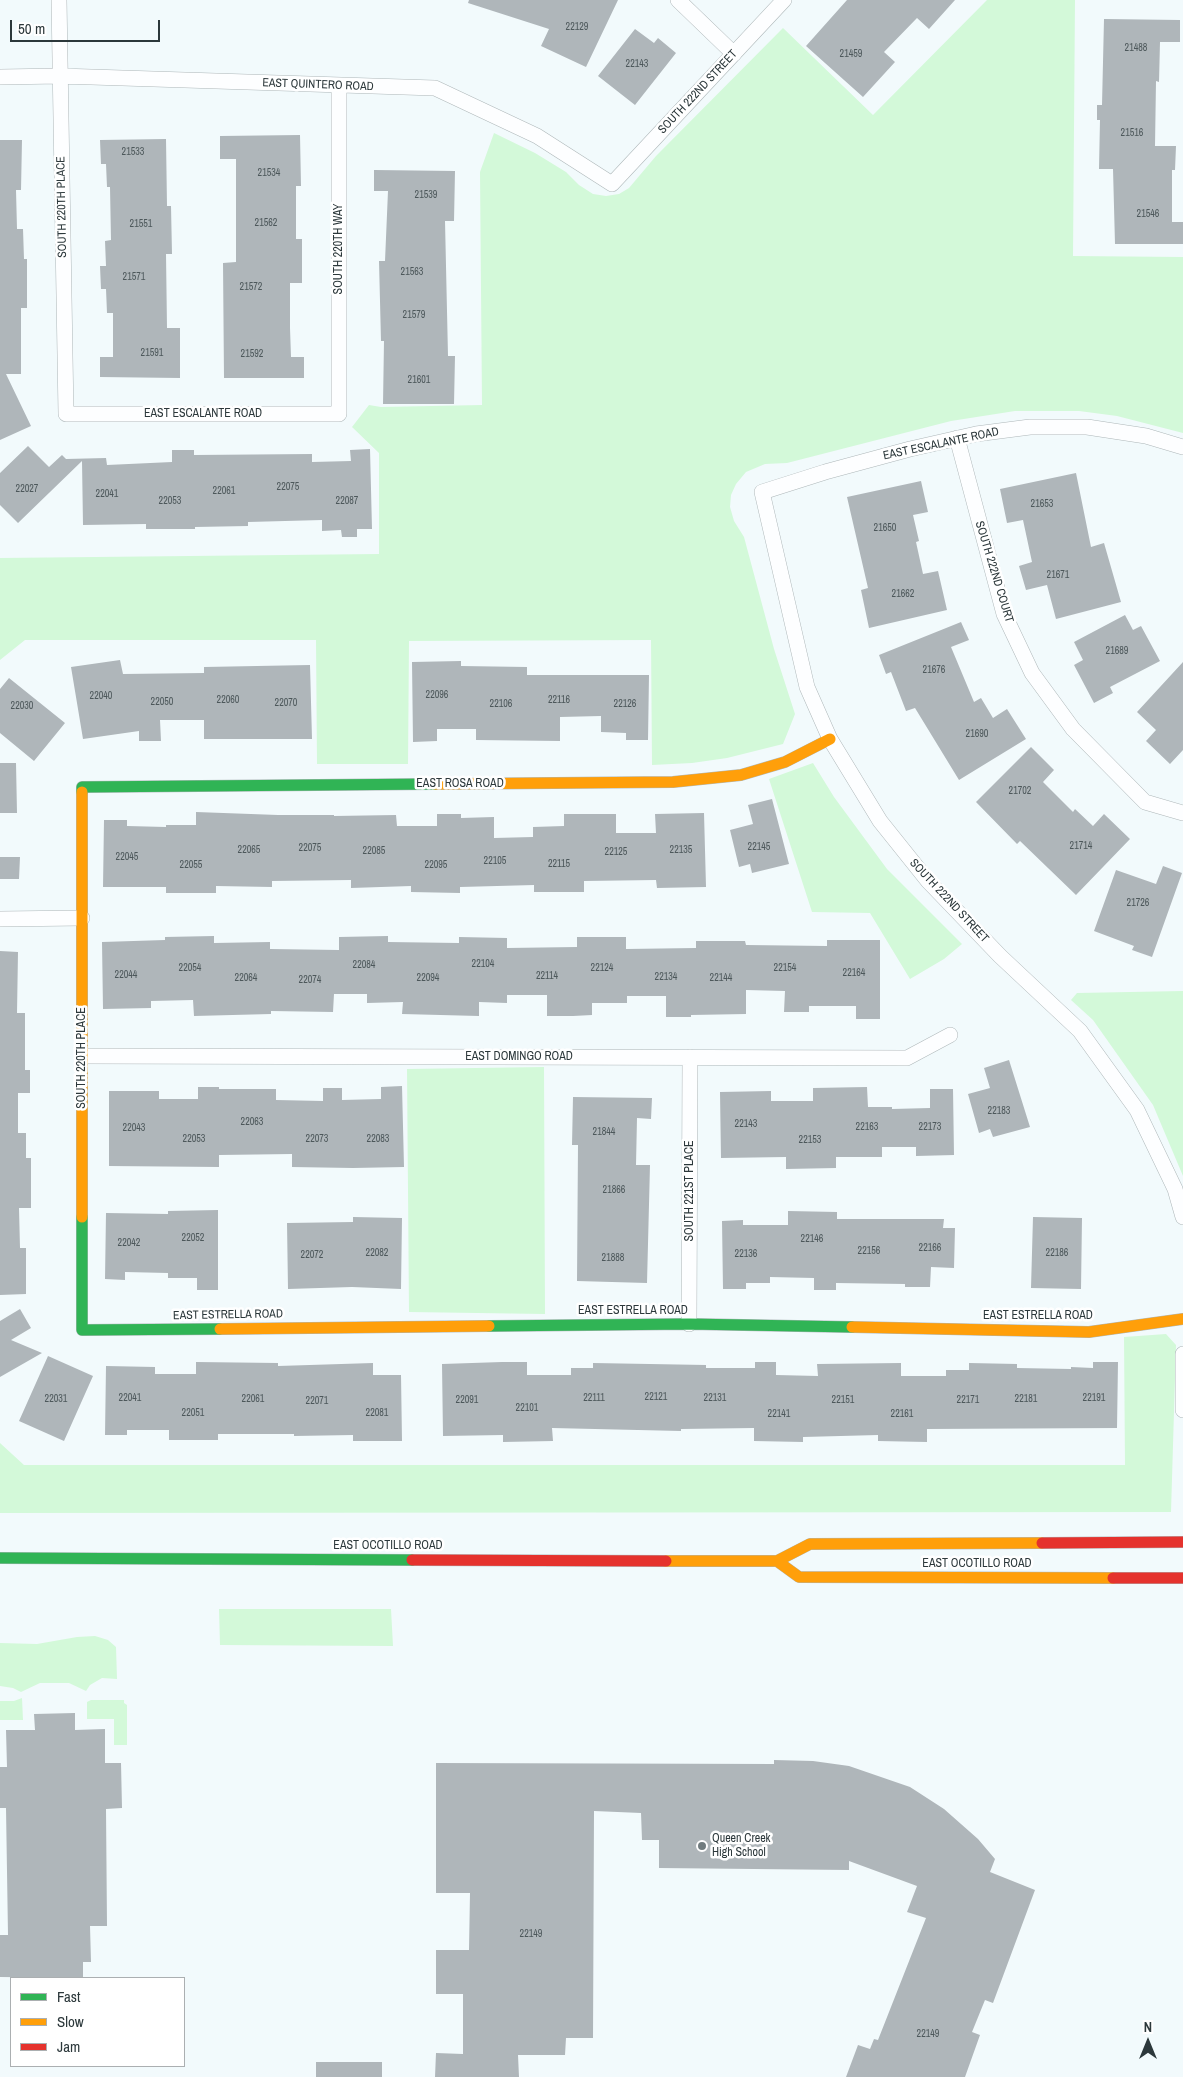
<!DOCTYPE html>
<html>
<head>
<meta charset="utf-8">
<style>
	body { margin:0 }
	#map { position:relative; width:1183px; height:2077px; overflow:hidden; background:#f2fafc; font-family:"Archivo Narrow",sans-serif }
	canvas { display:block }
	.legend { position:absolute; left:10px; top:1977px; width:175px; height:90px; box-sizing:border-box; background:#fff; border:1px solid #abafb1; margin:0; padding:6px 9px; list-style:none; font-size:15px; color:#2c383b }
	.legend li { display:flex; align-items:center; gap:10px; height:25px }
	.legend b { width:25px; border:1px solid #abafb1 }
	.north { position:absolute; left:1123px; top:2017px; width:50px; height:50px; -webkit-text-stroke:4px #fff; paint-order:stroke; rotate:0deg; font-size:14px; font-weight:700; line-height:20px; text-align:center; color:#2c383b }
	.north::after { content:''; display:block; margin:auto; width:18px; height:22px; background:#2c383b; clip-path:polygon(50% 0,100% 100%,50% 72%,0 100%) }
	.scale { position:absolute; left:10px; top:20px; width:150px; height:22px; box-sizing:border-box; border:2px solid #2c383b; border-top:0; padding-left:6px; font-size:15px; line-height:18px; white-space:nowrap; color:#2c383b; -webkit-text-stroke:4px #fff; paint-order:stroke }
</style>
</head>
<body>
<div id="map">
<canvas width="1183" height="2077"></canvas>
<ul class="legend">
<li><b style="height:6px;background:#30b455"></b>Fast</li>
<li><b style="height:6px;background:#ff9f0a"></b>Slow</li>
<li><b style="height:6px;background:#e5322d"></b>Jam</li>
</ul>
<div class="north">N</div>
<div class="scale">50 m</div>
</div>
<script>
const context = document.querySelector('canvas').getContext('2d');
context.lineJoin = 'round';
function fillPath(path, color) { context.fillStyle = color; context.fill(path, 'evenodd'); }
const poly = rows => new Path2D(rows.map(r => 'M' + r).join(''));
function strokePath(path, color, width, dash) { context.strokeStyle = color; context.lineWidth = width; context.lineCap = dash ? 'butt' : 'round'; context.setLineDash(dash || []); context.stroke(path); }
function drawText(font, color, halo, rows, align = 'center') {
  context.font = font + ' "Archivo Narrow",sans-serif'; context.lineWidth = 5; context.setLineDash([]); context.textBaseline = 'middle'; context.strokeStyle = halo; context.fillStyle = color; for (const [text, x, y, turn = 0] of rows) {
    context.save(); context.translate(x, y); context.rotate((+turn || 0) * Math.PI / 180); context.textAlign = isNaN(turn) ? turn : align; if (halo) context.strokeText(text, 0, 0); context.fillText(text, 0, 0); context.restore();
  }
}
const green = poly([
	[987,0,1075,0,1073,256,1183,257,1183,433,1117,416,1079,411,1015,411,951,421,787,463,765,464,746,472,736,484,731,495,730,507,734,521,744,537,774,649,795,714,783,744,727,758,692,763,652,765,651,640,409,641,408,764,317,764,316,640,25,640,0,660,0,558,379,554,379,453,352,427,369,405,381,407,482,405,480,172,494,133,535,153,566,172,579,185,593,194,606,196,619,194,629,188,656,156,783,28,873,115],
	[813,763,834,797,887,869,962,944,944,959,910,979,870,913,812,912,769,779],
	[1183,991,1183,1176,1153,1105,1093,1020,1071,1000,1077,993],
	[544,1067,545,1314,409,1312,407,1069],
	[1166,1334,1176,1345,1171,1512,0,1513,0,1443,24,1465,1125,1465,1124,1337],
	[219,1609,391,1609,393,1646,220,1645],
	[95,1636,108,1640,116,1647,117,1679,102,1678,90,1685,86,1691,69,1683,40,1683,21,1692,13,1688,0,1686,0,1643,37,1644,77,1637],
	[22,1698,23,1720,0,1720,0,1701,14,1701],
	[91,1700,124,1700,124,1703,127,1705,127,1745,114,1745,114,1719,87,1719,87,1702]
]);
const building = poly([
	[469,0,618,0,586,67,541,46,549,29,468,3],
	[847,0,955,0,929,29,917,18,884,52,895,62,863,97,806,46],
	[1104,19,1180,20,1180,42,1160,42,1159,82,1156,81,1155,146,1176,146,1175,170,1172,170,1172,222,1183,222,1183,244,1115,244,1113,169,1099,169,1100,120,1097,120,1097,105,1102,105],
	[635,29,654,43,658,38,676,53,635,105,598,76],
	[300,135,301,186,296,186,296,239,302,239,302,283,290,283,290,328,291,357,304,357,304,378,224,378,223,263,236,262,236,159,220,159,220,136],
	[166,139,167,206,171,206,172,254,166,254,167,328,180,328,180,378,100,377,100,357,113,357,113,313,107,313,106,289,101,289,100,266,106,266,105,241,111,240,110,187,107,187,106,164,101,164,100,140],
	[0,140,22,140,21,190,16,190,17,229,23,229,24,259,27,259,27,308,21,308,21,374,6,374,31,426,0,440],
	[374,170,455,171,454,221,445,221,448,356,455,356,454,404,383,404,384,341,381,341,379,261,385,261,388,191,374,191],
	[28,446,49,467,62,455,66,459,106,458,107,465,172,462,172,450,194,450,194,455,312,454,312,462,351,461,350,450,370,449,372,529,357,529,357,537,342,537,341,530,322,531,322,520,248,522,248,526,195,527,195,529,146,529,146,524,83,525,82,461,18,523,0,505,0,473],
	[1076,473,1091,547,1104,543,1121,602,1056,619,1047,585,1026,590,1019,566,1032,562,1023,520,1007,523,1000,489],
	[921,481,928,512,913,515,919,541,916,542,923,574,938,571,947,610,869,628,861,590,868,588,847,497],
	[1125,615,1133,630,1141,626,1160,661,1110,687,1113,693,1094,703,1074,665,1083,660,1074,642],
	[961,622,969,640,951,647,974,702,981,698,993,718,1007,709,1026,739,959,780,915,708,906,711,891,672,886,674,879,655],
	[120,660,123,674,204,673,204,667,310,665,312,739,204,739,204,720,160,720,161,741,139,741,139,731,83,739,71,667],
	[461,661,461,666,527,667,527,675,649,675,648,740,626,740,626,733,601,732,601,716,560,717,560,741,476,740,476,729,437,729,437,741,413,742,412,662],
	[1183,662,1183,750,1170,764,1146,741,1156,730,1137,712],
	[9,678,65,723,34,761,0,733,0,689],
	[1031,747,1054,770,1043,782,1073,812,1075,809,1093,826,1104,814,1130,839,1076,895,1020,841,1017,844,976,802],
	[0,763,16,763,17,813,0,813],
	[772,799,789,864,752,873,750,864,739,867,730,830,753,824,748,805],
	[196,812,278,815,334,815,334,816,396,815,397,826,437,826,437,814,461,814,461,818,494,817,494,838,533,837,533,827,564,826,564,814,616,814,616,833,656,833,655,814,704,813,706,887,657,888,656,880,584,881,584,892,534,892,534,885,460,887,460,893,411,892,411,886,351,888,351,880,272,881,272,887,216,886,216,893,166,893,166,887,103,887,104,820,127,820,127,826,166,827,166,825,196,825],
	[0,857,20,857,19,879,0,879],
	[1163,866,1182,873,1152,957,1132,950,1134,946,1094,931,1116,870,1156,884],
	[214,936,214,943,270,942,270,949,339,950,339,937,388,936,388,942,459,943,459,937,507,938,507,948,577,947,577,937,626,937,626,949,696,948,696,941,745,941,746,945,827,946,827,940,880,940,880,1019,856,1019,856,1006,809,1006,809,1012,784,1012,785,991,746,990,746,1014,691,1015,691,1017,666,1017,666,996,627,996,627,1003,592,1003,592,1015,573,1016,547,1016,547,995,507,995,507,1003,479,1002,479,1016,402,1014,403,1002,367,1003,367,994,334,994,333,1012,271,1011,271,1014,194,1016,193,1000,151,1001,151,1008,103,1009,102,942,165,940,165,937],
	[0,951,18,952,17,1013,25,1013,25,1070,30,1070,30,1093,18,1093,18,1133,26,1133,26,1158,31,1158,31,1208,19,1208,20,1248,26,1248,26,1294,0,1295],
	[1009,1060,1030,1127,993,1137,990,1129,979,1133,968,1094,990,1088,984,1068],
	[402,1086,404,1167,353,1168,292,1167,292,1154,219,1155,219,1167,109,1166,109,1091,159,1091,159,1099,198,1099,198,1087,219,1087,219,1089,276,1089,276,1100,323,1101,323,1088,342,1088,342,1100,381,1099,381,1087],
	[867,1087,868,1107,892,1107,892,1109,930,1108,930,1089,953,1089,954,1155,916,1156,916,1147,882,1147,882,1157,836,1157,836,1168,786,1169,786,1157,721,1158,720,1092,771,1091,771,1101,813,1101,813,1088],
	[573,1097,652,1098,651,1119,637,1118,636,1165,650,1165,647,1283,577,1281,578,1145,572,1145],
	[218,1210,218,1290,197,1290,197,1278,168,1278,168,1273,125,1272,125,1280,105,1279,106,1213,168,1214,168,1211],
	[788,1211,837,1212,837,1219,944,1219,943,1228,955,1228,954,1268,931,1267,930,1287,905,1287,905,1284,836,1283,836,1290,814,1290,814,1278,770,1277,770,1283,746,1283,746,1289,723,1289,722,1221,743,1220,743,1225,788,1225],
	[353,1217,402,1218,401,1289,352,1287,288,1289,287,1223,353,1222],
	[1033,1217,1082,1218,1081,1289,1031,1288],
	[20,1309,31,1328,11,1340,42,1353,0,1377,0,1321],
	[48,1356,93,1376,64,1441,19,1421],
	[196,1362,278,1363,278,1366,373,1363,373,1375,401,1375,402,1441,353,1441,353,1435,294,1436,294,1434,218,1434,218,1440,169,1440,169,1430,127,1430,127,1435,105,1435,106,1366,155,1367,155,1374,196,1374],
	[502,1362,527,1362,527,1375,571,1375,571,1368,593,1368,593,1363,706,1365,706,1368,755,1368,755,1362,776,1362,776,1375,818,1376,817,1364,901,1363,901,1376,946,1376,946,1370,969,1370,969,1363,1017,1364,1017,1368,1071,1369,1071,1367,1093,1368,1093,1362,1118,1362,1117,1428,927,1429,927,1442,878,1441,878,1435,803,1437,803,1442,754,1441,754,1428,681,1429,681,1431,552,1428,553,1441,503,1442,503,1435,443,1436,442,1364],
	[75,1713,75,1730,105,1729,105,1763,121,1763,122,1808,106,1809,107,1926,90,1926,91,1962,83,1962,83,1978,0,1977,0,1935,8,1935,6,1808,0,1808,0,1767,7,1767,6,1730,35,1730,34,1714],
	[774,1760,813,1761,849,1766,910,1787,944,1809,978,1839,995,1859,990,1872,1035,1890,993,2003,985,2000,972,2032,980,2035,965,2077,846,2077,858,2045,870,2049,874,2039,878,2040,926,1918,907,1912,917,1886,849,1861,849,1870,659,1868,659,1840,642,1840,641,1813,594,1811,593,2038,566,2038,565,2055,518,2055,519,2077,435,2077,436,2053,463,2054,463,1994,436,1994,436,1950,469,1950,470,1893,436,1893,436,1763,774,1764],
	[316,2062,382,2062,382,2077,316,2077]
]);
const street = poly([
	[59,0,66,414,339,414,339,85],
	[678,0,734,54],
	[0,77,60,76,435,88,537,136,612,184,784,0],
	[957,438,1004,614,1032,673,1073,729,1145,802,1183,813],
	[1183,447,1146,436,1087,427,1030,427,976,434,910,449,825,472,762,492,807,687,830,739,880,821,928,881,1000,956,1080,1031,1137,1110,1175,1189,1183,1217],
	[0,919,82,918],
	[82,1056,907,1058,950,1035],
	[689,1324,690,1057],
	[1183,1354,1183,1410]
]);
const fast = poly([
	[82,792,82,787,435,784],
	[82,1217,82,1330,220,1329],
	[489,1326,689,1324,852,1327],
	[0,1558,412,1560]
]);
const slow = poly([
	[435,784,673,782,741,775,785,762,830,739],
	[82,792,82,1217],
	[852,1327,1089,1332,1183,1319],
	[220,1329,489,1326],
	[666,1561,777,1561,810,1544,1042,1543],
	[777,1561,799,1577,1113,1578]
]);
const jam = poly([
	[1042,1543,1183,1542],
	[412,1560,666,1561],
	[1113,1578,1183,1578]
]);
const markers = [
	[702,1846,5,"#717c7f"]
];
const numberNames = [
	["22129",577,27],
	["21488",1136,48],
	["21459",851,54],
	["22143",637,64],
	["21516",1132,133],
	["21533",133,152],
	["21534",269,173],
	["21539",426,195],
	["21546",1148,214],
	["21562",266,223],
	["21551",141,224],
	["21563",412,272],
	["21571",134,277],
	["21572",251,287],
	["21579",414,315],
	["21591",152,353],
	["21592",252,354],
	["21601",419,380],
	["22075",288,487],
	["22027",27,489],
	["22061",224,491],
	["22041",107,494],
	["22053",170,501],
	["22087",347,501],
	["21653",1042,504],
	["21650",885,528],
	["21671",1058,575],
	["21662",903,594],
	["21689",1117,651],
	["21676",934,670],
	["22096",437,695],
	["22040",101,696],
	["22060",228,700],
	["22116",559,700],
	["22050",162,702],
	["22070",286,703],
	["22106",501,704],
	["22126",625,704],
	["22030",22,706],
	["21690",977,734],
	["21702",1020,791],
	["21714",1081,846],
	["22145",759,847],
	["22075",310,848],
	["22065",249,850],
	["22135",681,850],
	["22085",374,851],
	["22125",616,852],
	["22045",127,857],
	["22105",495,861],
	["22115",559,864],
	["22055",191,865],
	["22095",436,865],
	["21726",1138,903],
	["22104",483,964],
	["22084",364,965],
	["22054",190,968],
	["22124",602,968],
	["22154",785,968],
	["22164",854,973],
	["22044",126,975],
	["22114",547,976],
	["22134",666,977],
	["22064",246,978],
	["22094",428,978],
	["22144",721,978],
	["22074",310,980],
	["22183",999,1111],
	["22063",252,1122],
	["22143",746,1124],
	["22163",867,1127],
	["22173",930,1127],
	["22043",134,1128],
	["21844",604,1132],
	["22053",194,1139],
	["22073",317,1139],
	["22083",378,1139],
	["22153",810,1140],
	["21866",614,1190],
	["22052",193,1238],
	["22146",812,1239],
	["22042",129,1243],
	["22166",930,1248],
	["22156",869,1251],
	["22082",377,1253],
	["22186",1057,1253],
	["22136",746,1254],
	["22072",312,1255],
	["21888",613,1258],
	["22121",656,1397],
	["22041",130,1398],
	["22111",594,1398],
	["22131",715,1398],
	["22191",1094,1398],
	["22031",56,1399],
	["22061",253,1399],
	["22181",1026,1399],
	["22091",467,1400],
	["22151",843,1400],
	["22171",968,1400],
	["22071",317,1401],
	["22101",527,1408],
	["22051",193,1413],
	["22081",377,1413],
	["22141",779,1414],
	["22161",902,1414],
	["22149",531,1934],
	["22149",928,2034]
];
const streetNames = [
	["EAST QUINTERO ROAD",318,85,2],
	["SOUTH 222ND STREET",698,92,-47],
	["SOUTH 220TH PLACE",62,207,-91],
	["SOUTH 220TH WAY",339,249,-90],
	["EAST ESCALANTE ROAD",203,414],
	["EAST ESCALANTE ROAD",941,444,-12],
	["SOUTH 222ND COURT",994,572,73],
	["EAST ROSA ROAD",460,784],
	["SOUTH 222ND STREET",949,901,47],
	["EAST DOMINGO ROAD",519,1057],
	["SOUTH 220TH PLACE",82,1058,-90],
	["SOUTH 221ST PLACE",690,1191,-90],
	["EAST ESTRELLA ROAD",633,1311],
	["EAST ESTRELLA ROAD",228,1315,-1],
	["EAST ESTRELLA ROAD",1038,1316],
	["EAST OCOTILLO ROAD",388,1546],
	["EAST OCOTILLO ROAD",977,1564]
];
const poiNames = [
	["Queen Creek",712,1839],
	["High School",712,1853]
];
fillPath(green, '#d3f9d9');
fillPath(building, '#afb6ba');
strokePath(street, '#aeb7b9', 16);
strokePath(fast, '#aeb7b9', 12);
strokePath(slow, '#aeb7b9', 12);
strokePath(jam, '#aeb7b9', 12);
strokePath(street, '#fdfeff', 15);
strokePath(fast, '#30b455', 11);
strokePath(slow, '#ff9f0a', 11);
strokePath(jam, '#e5322d', 11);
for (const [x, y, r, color] of markers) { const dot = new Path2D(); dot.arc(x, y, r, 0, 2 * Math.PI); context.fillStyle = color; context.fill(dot); strokePath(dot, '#fff', 2); }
drawText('10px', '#4d585b', null, numberNames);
drawText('12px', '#2c383b', '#fff', streetNames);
drawText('12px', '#2c383b', '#fff', poiNames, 'left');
</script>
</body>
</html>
